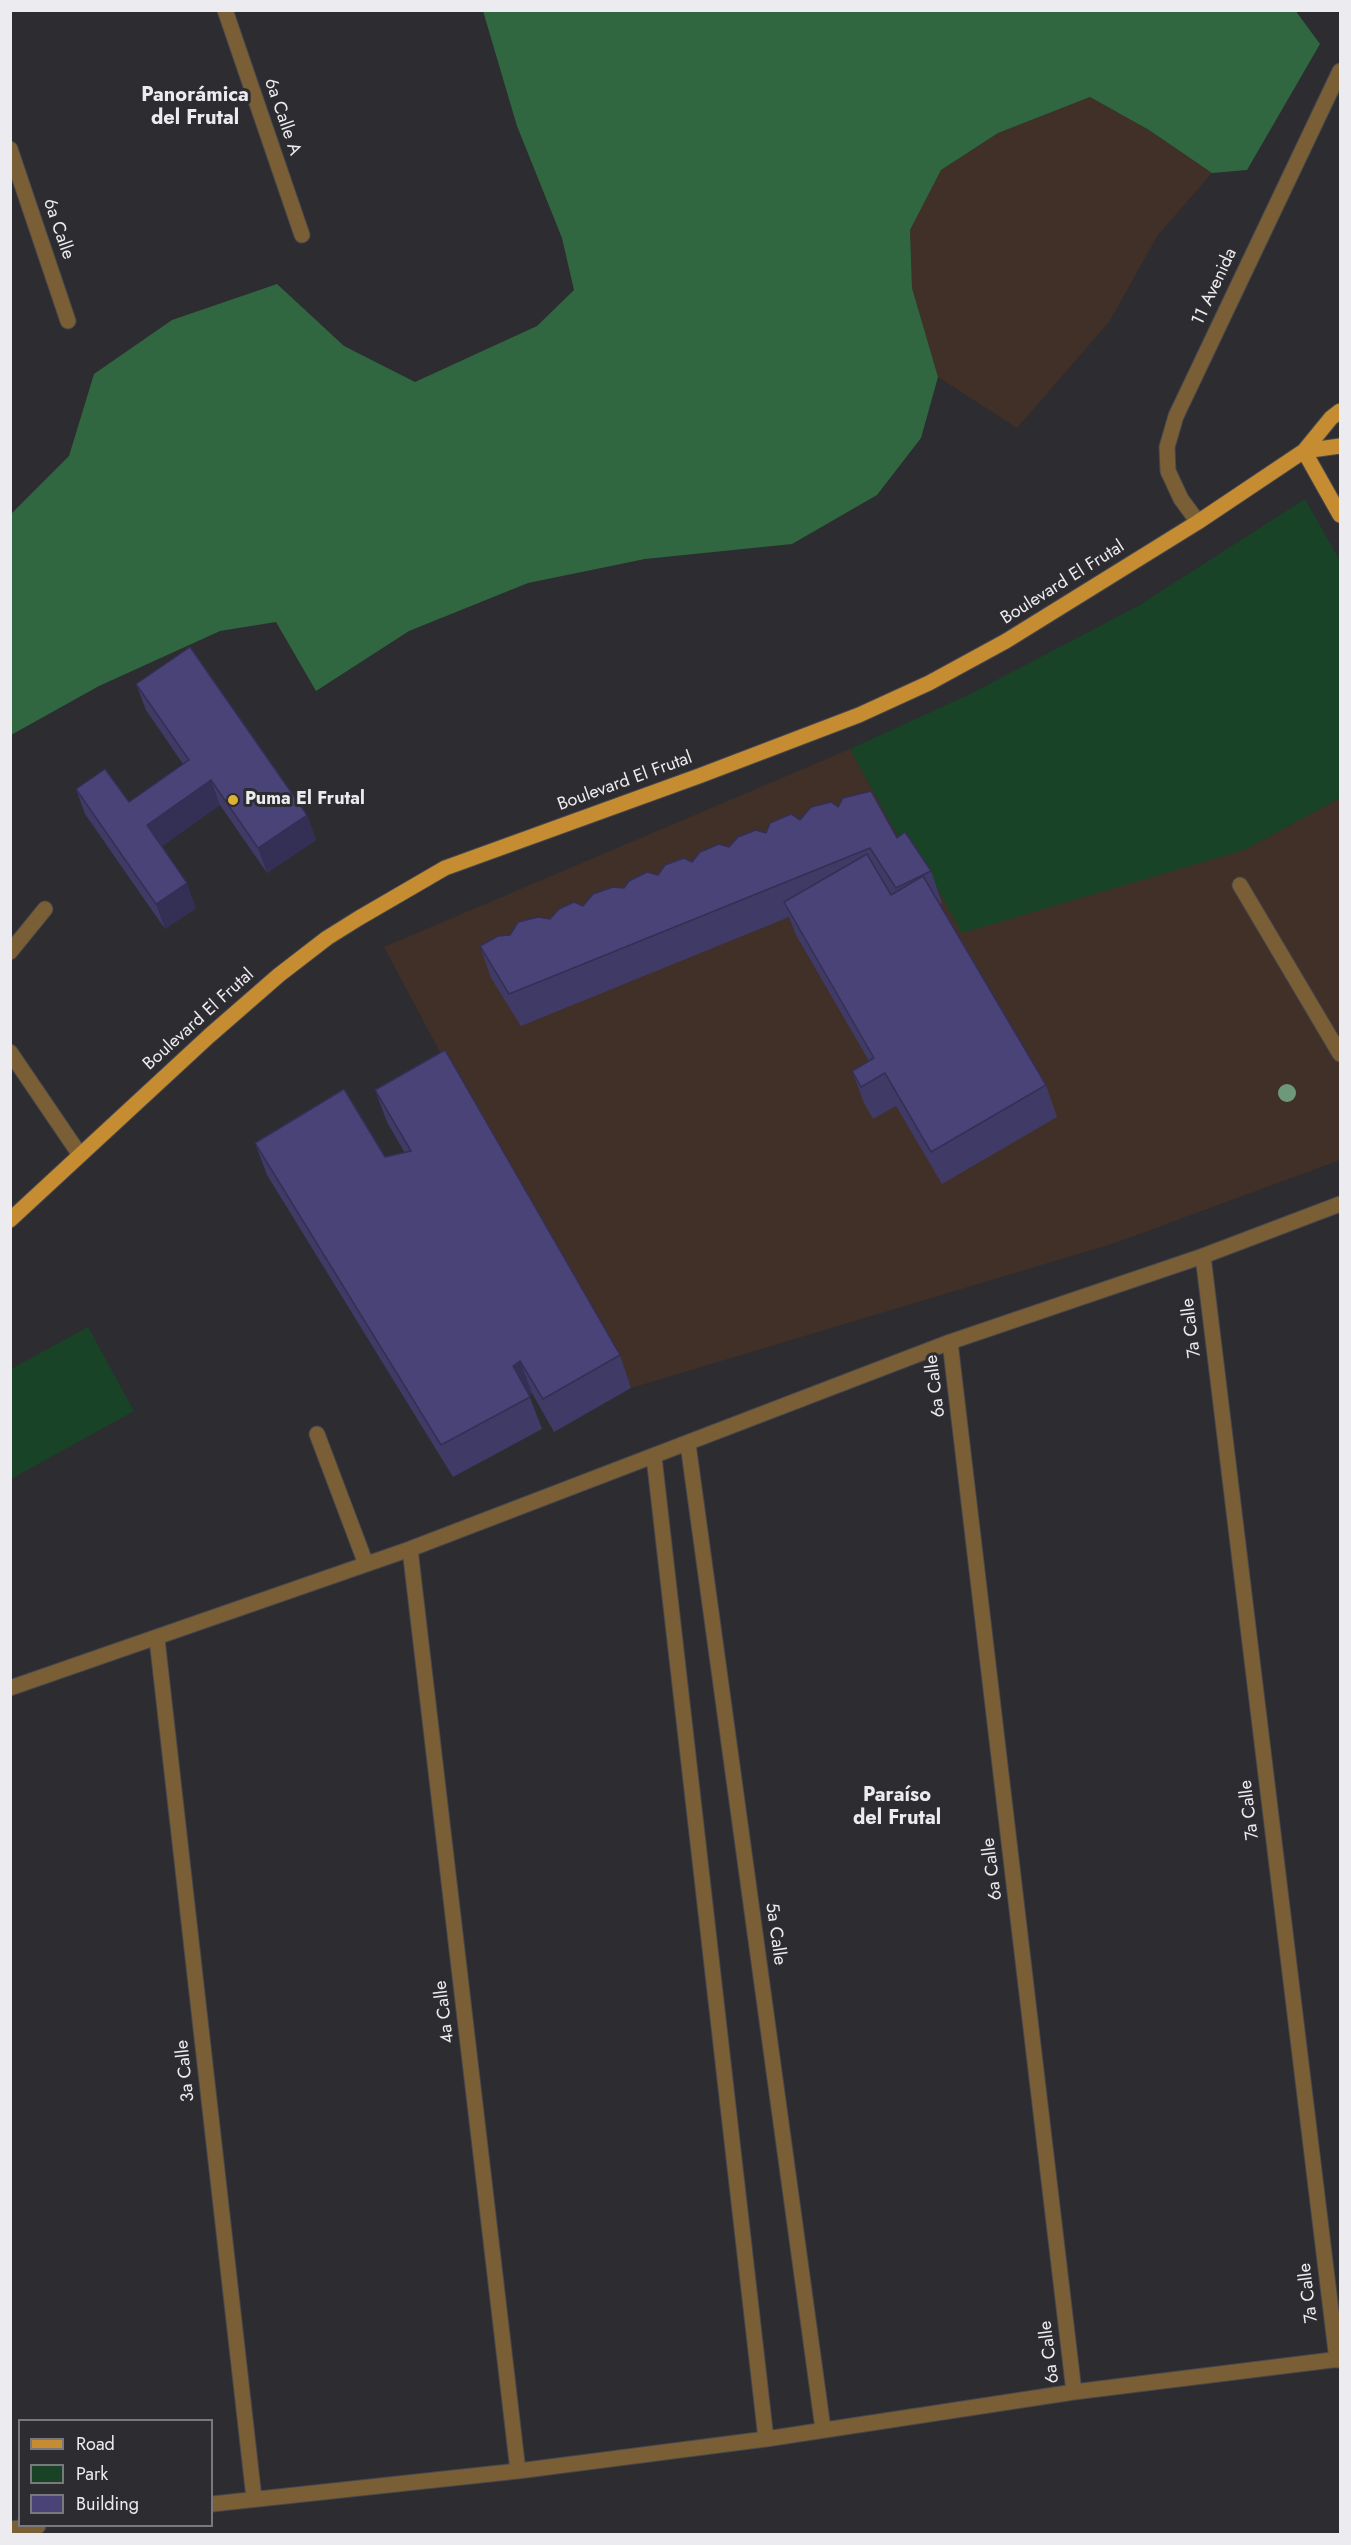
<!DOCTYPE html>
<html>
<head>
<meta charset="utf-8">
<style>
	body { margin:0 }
	#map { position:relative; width:1351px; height:2545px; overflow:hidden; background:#2c2c31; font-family:Jost,sans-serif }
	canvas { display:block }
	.frame { position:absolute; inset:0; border:12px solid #ececf0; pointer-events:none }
	.legend { position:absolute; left:18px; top:2419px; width:195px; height:108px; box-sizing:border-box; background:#2c2c31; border:2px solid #79797d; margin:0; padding:8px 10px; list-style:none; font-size:18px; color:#ececf0 }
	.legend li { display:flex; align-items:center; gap:12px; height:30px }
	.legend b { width:30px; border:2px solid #79797d }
</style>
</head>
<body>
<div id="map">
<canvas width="1351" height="2545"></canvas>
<div class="frame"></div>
<ul class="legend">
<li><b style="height:8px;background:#c58c31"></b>Road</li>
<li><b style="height:16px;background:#194326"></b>Park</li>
<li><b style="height:16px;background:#4a4378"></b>Building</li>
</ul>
</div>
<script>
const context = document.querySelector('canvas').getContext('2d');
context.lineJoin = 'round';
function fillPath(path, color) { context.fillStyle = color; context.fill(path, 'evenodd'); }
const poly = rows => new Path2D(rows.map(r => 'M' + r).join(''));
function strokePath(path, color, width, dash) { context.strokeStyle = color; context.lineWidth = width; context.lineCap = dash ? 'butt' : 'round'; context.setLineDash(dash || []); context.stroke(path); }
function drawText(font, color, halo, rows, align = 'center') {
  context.font = font + ' Jost,sans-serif'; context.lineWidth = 6; context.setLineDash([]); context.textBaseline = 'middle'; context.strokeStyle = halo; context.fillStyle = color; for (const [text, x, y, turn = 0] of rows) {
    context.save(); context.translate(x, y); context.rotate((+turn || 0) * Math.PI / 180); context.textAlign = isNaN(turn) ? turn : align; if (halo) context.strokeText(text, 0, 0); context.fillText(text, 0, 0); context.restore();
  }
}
const industrial = poly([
	[1090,97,1149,130,1212,173,1158,235,1109,322,1017,428,938,377,912,288,910,230,941,170,998,133],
	[850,749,909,856,1244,850,1340,798,1340,1160,1115,1243,631,1388,456,1082,384,947]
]);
const green = poly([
	[1305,499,1340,561,1340,798,1244,850,962,933,918,853,909,856,850,749,970,694,1138,606],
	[88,1327,134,1411,11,1479,11,1369]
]);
const forest = poly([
	[1295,10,1320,44,1247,170,1212,173,1149,130,1090,97,998,133,941,170,910,230,912,288,938,377,921,438,877,495,792,544,645,559,528,583,409,631,316,691,276,622,220,631,99,686,11,735,11,514,69,456,94,374,172,320,277,284,344,346,415,382,537,326,574,290,562,238,517,126,483,11]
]);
const minor = poly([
	[225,10,302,235],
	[10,149,68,321],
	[1198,522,1181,499,1168,471,1167,447,1176,416,1340,71],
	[1240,885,1340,1054],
	[10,952,45,909],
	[10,1052,80,1155],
	[1203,1256,1337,2360],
	[950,1342,1074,2392],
	[317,1434,366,1564],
	[688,1444,823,2429],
	[654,1457,766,2439],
	[410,1549,518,2471],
	[157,1639,254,2498],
	[10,1688,410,1549,950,1342,1203,1256,1340,1204],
	[212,2504,518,2471,766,2439,1074,2392,1340,2359],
	[10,2529,38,2526]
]);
const major = poly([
	[1304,451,1340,515],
	[1304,451,1340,446],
	[10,1220,209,1036,279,975,327,938,359,918,445,868,699,776,859,715,929,683,1006,641,1198,522,1304,451,1331,418,1340,411]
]);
const trees = [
	[1287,1093]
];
const wall = poly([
	[136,684,307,815,316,840,267,873,220,805,162,846,196,908,165,929,85,814,76,789,129,802,183,764,146,710],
	[838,807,897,838,931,871,942,903,940,904,1046,1085,1057,1117,942,1184,896,1106,873,1119,864,1103,852,1071,869,1061,796,935,789,917,521,1026,491,978,480,946,510,935,624,888,692,862,729,847,800,820],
	[375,1090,620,1355,631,1388,554,1432,532,1393,529,1395,542,1429,453,1477,267,1175,255,1143,385,1157,405,1153,387,1122]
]);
const shadedWall = poly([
	[211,780,220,805,156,850,147,825],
	[307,815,316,840,267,873,258,848],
	[187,883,196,908,165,929,156,904],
	[520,1361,532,1393,524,1398,513,1366]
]);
const building = poly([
	[190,647,307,815,258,848,211,780,147,825,187,883,156,904,76,789,105,769,129,802,189,760,136,684,190,647],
	[871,791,897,838,905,832,931,871,896,888,870,848,509,994,480,946,498,936,510,935,518,922,538,917,550,919,559,909,574,902,583,906,593,894,613,887,624,888,629,881,647,872,658,875,665,865,684,858,692,862,700,852,719,844,729,847,738,837,756,830,766,833,770,823,791,814,800,820,811,807,831,802,838,807,843,798,871,791],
	[867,854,891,895,923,876,1046,1085,931,1152,885,1073,861,1087,852,1071,874,1058,784,902,867,854],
	[445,1050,620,1355,543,1399,520,1361,513,1366,530,1397,441,1445,255,1143,344,1089,385,1157,411,1151,375,1090,445,1050]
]);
const markers = [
	[233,800,6,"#ddb133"]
];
const streetNames = [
	["6a Calle A",282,117,71],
	["6a Calle",58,229,71],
	["11 Avenida",1215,287,-65],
	["Boulevard El Frutal",1063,583,-32],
	["Boulevard El Frutal",625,782,-20],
	["Boulevard El Frutal",199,1020,-42],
	["7a Calle",1192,1328,-97],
	["6a Calle",936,1386,-97],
	["7a Calle",1250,1810,-97],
	["6a Calle",993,1869,-97],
	["5a Calle",775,1934,82],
	["4a Calle",445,2012,-97],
	["3a Calle",186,2071,-96],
	["7a Calle",1309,2293,-97],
	["6a Calle",1050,2352,-97]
];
const poiNames = [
	["Puma El Frutal",245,800]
];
const neighbourhoodNames = [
	["Panorámica",195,96],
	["del Frutal",195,119],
	["Paraíso",897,1796],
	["del Frutal",897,1819]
];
fillPath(industrial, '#413027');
fillPath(green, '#194326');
fillPath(forest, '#306740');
strokePath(minor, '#47474c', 17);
strokePath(major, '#47474c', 17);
strokePath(minor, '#795e36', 15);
strokePath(major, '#c58c31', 15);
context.fillStyle = '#6d997a';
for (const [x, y] of trees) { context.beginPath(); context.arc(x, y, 9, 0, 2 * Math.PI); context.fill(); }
fillPath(wall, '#403a67');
fillPath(shadedWall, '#342f54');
fillPath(building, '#4a4378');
strokePath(building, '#342f54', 1.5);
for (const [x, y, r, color] of markers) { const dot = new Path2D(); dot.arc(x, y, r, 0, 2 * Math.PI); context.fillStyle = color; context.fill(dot); strokePath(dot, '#2c2c31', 2); }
drawText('18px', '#ececf0', '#2c2c31', streetNames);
drawText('bold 18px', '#ececf0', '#2c2c31', poiNames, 'left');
drawText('bold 20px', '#ececf0', '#2c2c31', neighbourhoodNames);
</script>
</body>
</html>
